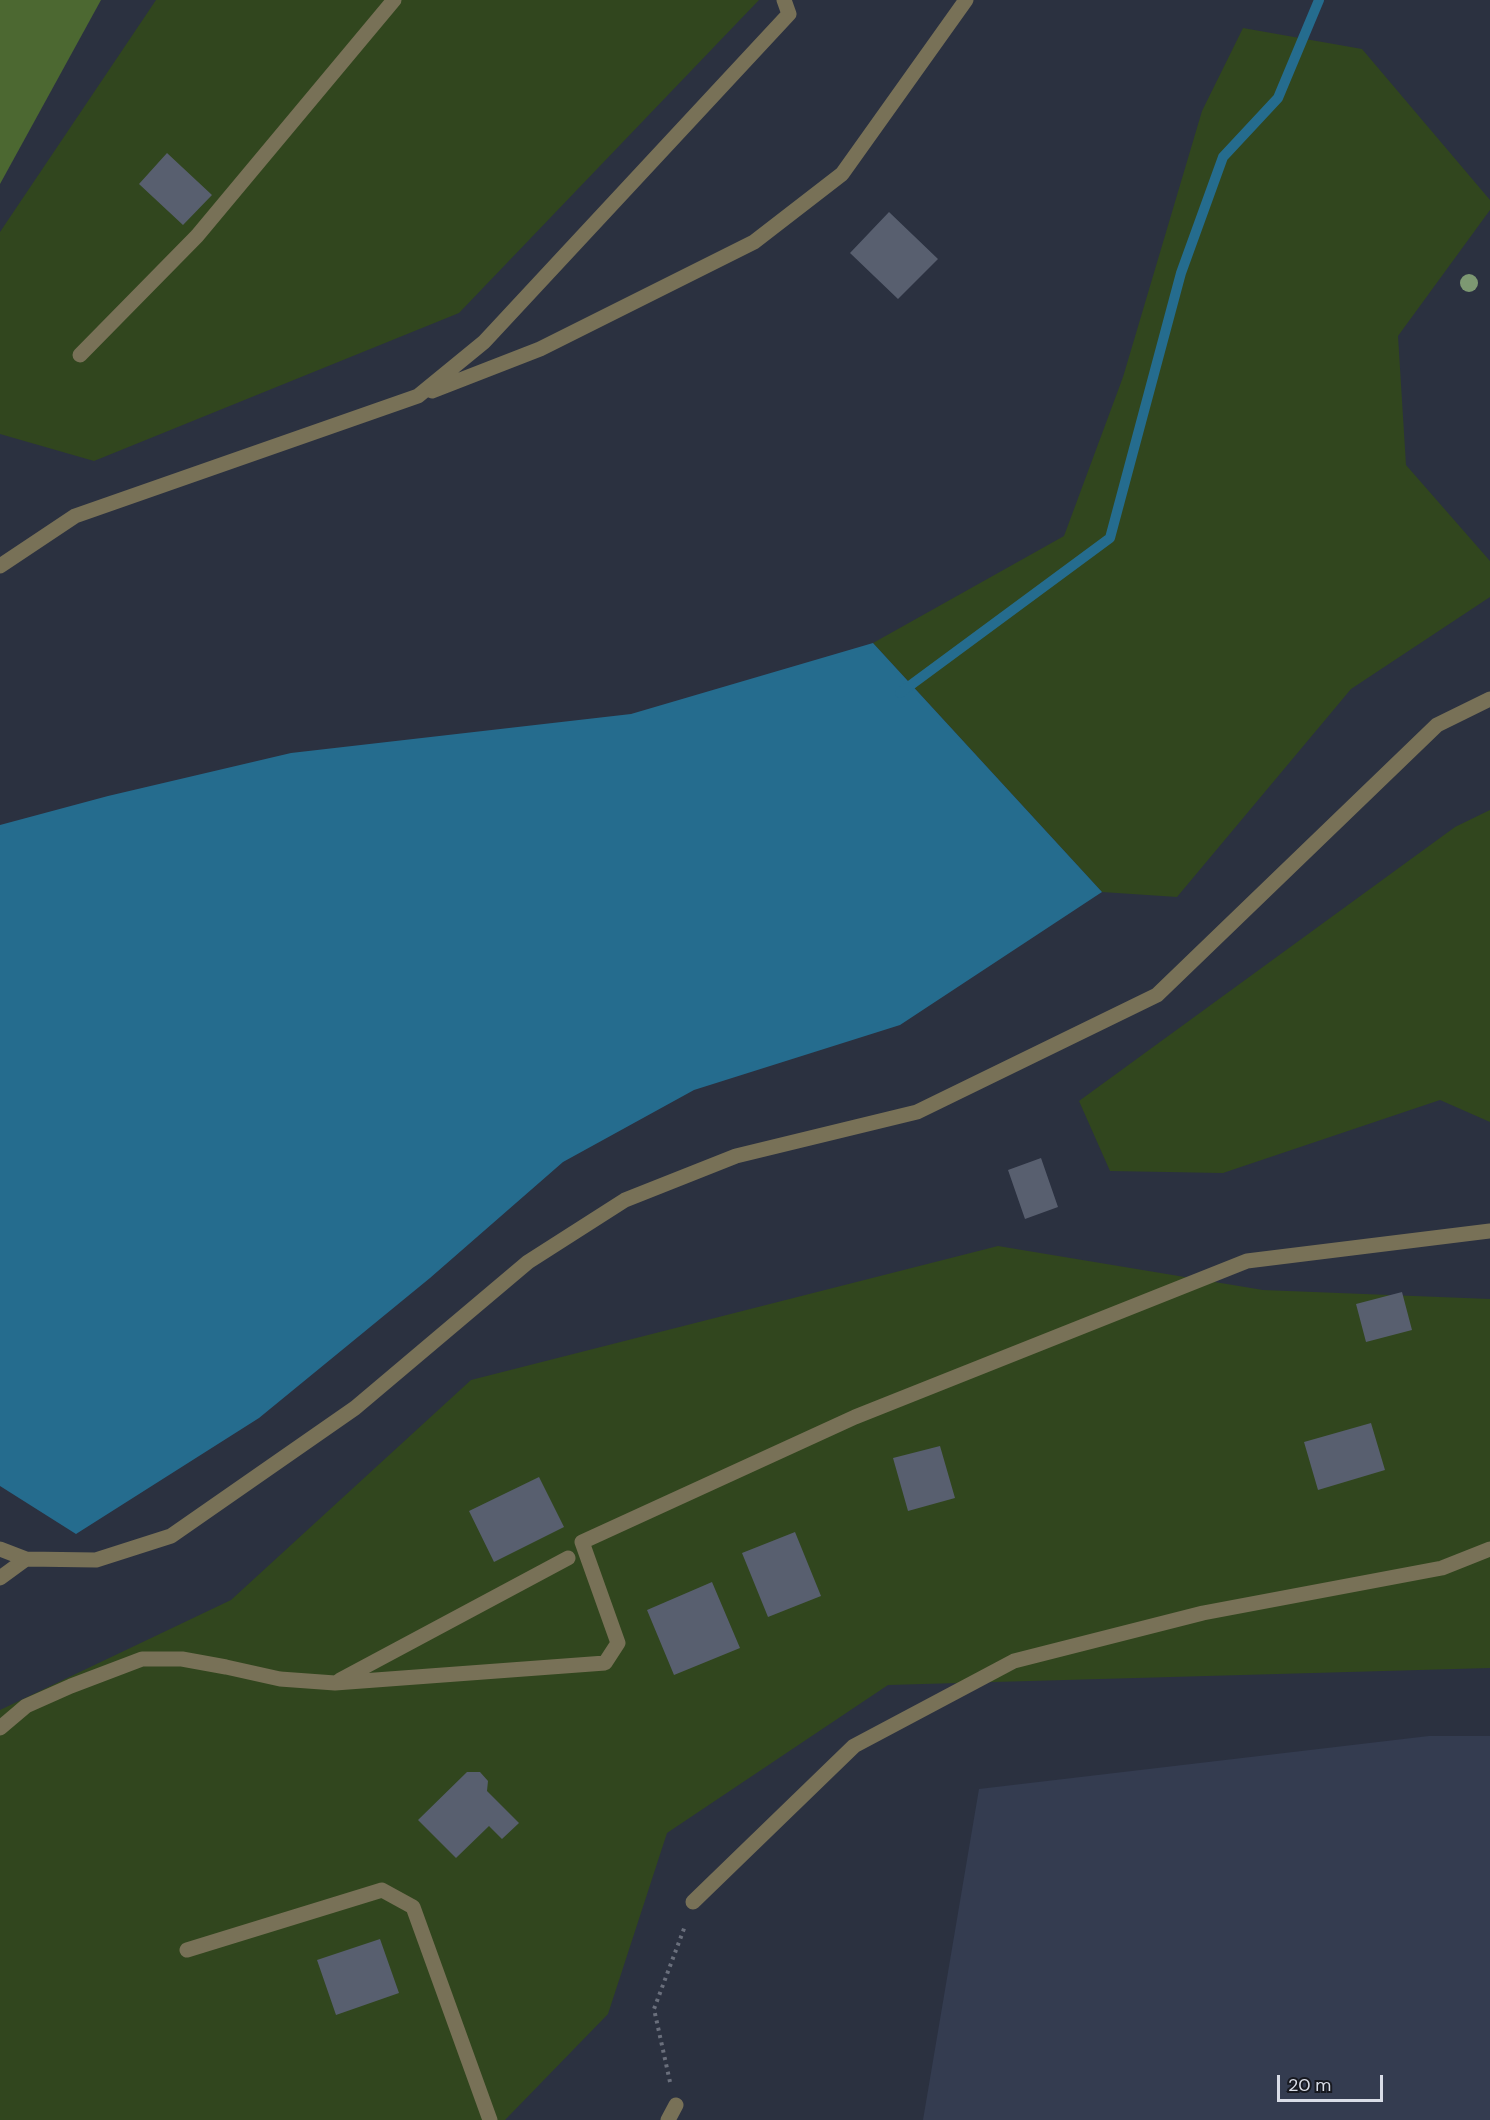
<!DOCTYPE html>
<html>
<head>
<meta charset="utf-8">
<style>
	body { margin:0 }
	#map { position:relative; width:1490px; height:2120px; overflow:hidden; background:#2b3140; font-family:"DM Sans",sans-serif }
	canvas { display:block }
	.scale { position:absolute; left:1277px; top:2075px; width:106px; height:27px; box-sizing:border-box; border:3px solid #d9dde7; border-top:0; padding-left:8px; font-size:18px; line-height:21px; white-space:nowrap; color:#d9dde7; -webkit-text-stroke:4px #171920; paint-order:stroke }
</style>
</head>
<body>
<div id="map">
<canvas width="1490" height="2120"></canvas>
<div class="scale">20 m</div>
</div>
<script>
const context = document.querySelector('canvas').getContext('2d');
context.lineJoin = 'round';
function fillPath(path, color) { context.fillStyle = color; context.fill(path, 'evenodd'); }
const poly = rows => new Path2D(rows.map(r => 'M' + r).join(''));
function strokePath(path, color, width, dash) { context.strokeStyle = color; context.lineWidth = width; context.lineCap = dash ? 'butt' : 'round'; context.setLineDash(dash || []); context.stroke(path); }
const built = poly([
	[1429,1736,1490,1736,1490,2120,923,2120,979,1789]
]);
const green = poly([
	[156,0,759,0,459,313,94,461,0,434,0,232],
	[1243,28,1362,49,1490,200,1490,210,1398,336,1406,465,1490,561,1490,597,1351,689,1177,897,1102,892,873,643,1064,536,1123,377,1202,111],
	[1490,810,1490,1122,1440,1100,1223,1173,1110,1171,1079,1101,1455,827],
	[998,1246,1263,1290,1490,1299,1490,1668,888,1685,667,1833,608,2014,505,2120,0,2120,0,1710,231,1600,471,1380]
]);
const forest = poly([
	[0,0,101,0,0,184]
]);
const water = poly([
	[873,643,1102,892,900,1025,694,1090,563,1162,430,1278,259,1418,76,1534,0,1486,0,825,108,796,291,753,631,714]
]);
const stream = poly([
	[900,693,1110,538,1181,273,1223,157,1278,98,1319,0]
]);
const building = poly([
	[167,153,212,195,183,225,139,184],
	[889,212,938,259,898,299,850,253],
	[1041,1158,1058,1207,1025,1219,1008,1170],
	[1402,1292,1412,1330,1366,1342,1356,1304],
	[1371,1423,1385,1470,1318,1490,1304,1442],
	[940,1446,955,1498,908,1511,893,1458],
	[539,1477,564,1527,494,1562,469,1511],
	[795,1532,821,1596,768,1617,742,1553],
	[712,1582,740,1648,674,1675,647,1610],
	[467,1772,480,1772,488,1781,487,1791,519,1823,502,1839,489,1826,456,1858,418,1820],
	[380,1939,399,1993,336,2015,317,1960]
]);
const path = poly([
	[670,2082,654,2009,685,1926]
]);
const minor = poly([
	[80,355,197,236,394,0],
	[432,391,540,349,754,242,842,174,966,0],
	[0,566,75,516,418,396,484,342,789,14,784,0],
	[0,1549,26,1559,96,1560,171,1536,355,1408,528,1262,625,1200,736,1156,917,1112,1157,995,1437,725,1490,699],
	[0,1578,26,1559],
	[340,1680,568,1558],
	[0,1728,26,1706,71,1686,142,1659,182,1659,226,1667,280,1679,335,1683,605,1663,618,1643,582,1542,855,1417,1247,1261,1490,1231],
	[693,1902,854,1746,1014,1661,1203,1613,1442,1568,1490,1549],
	[187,1950,382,1890,413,1907,490,2120],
	[668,2120,676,2105]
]);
const trees = [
	[1469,283]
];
fillPath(built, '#343c50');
fillPath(green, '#31461e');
fillPath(forest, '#4c6831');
fillPath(water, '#256c8e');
strokePath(stream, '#256c8e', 10);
fillPath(building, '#585f6f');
strokePath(path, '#6a6f7c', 4, [3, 4.5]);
strokePath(minor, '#787157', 15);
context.fillStyle = '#7d9872';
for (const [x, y] of trees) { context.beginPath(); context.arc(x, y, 9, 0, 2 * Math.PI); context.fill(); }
</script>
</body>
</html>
